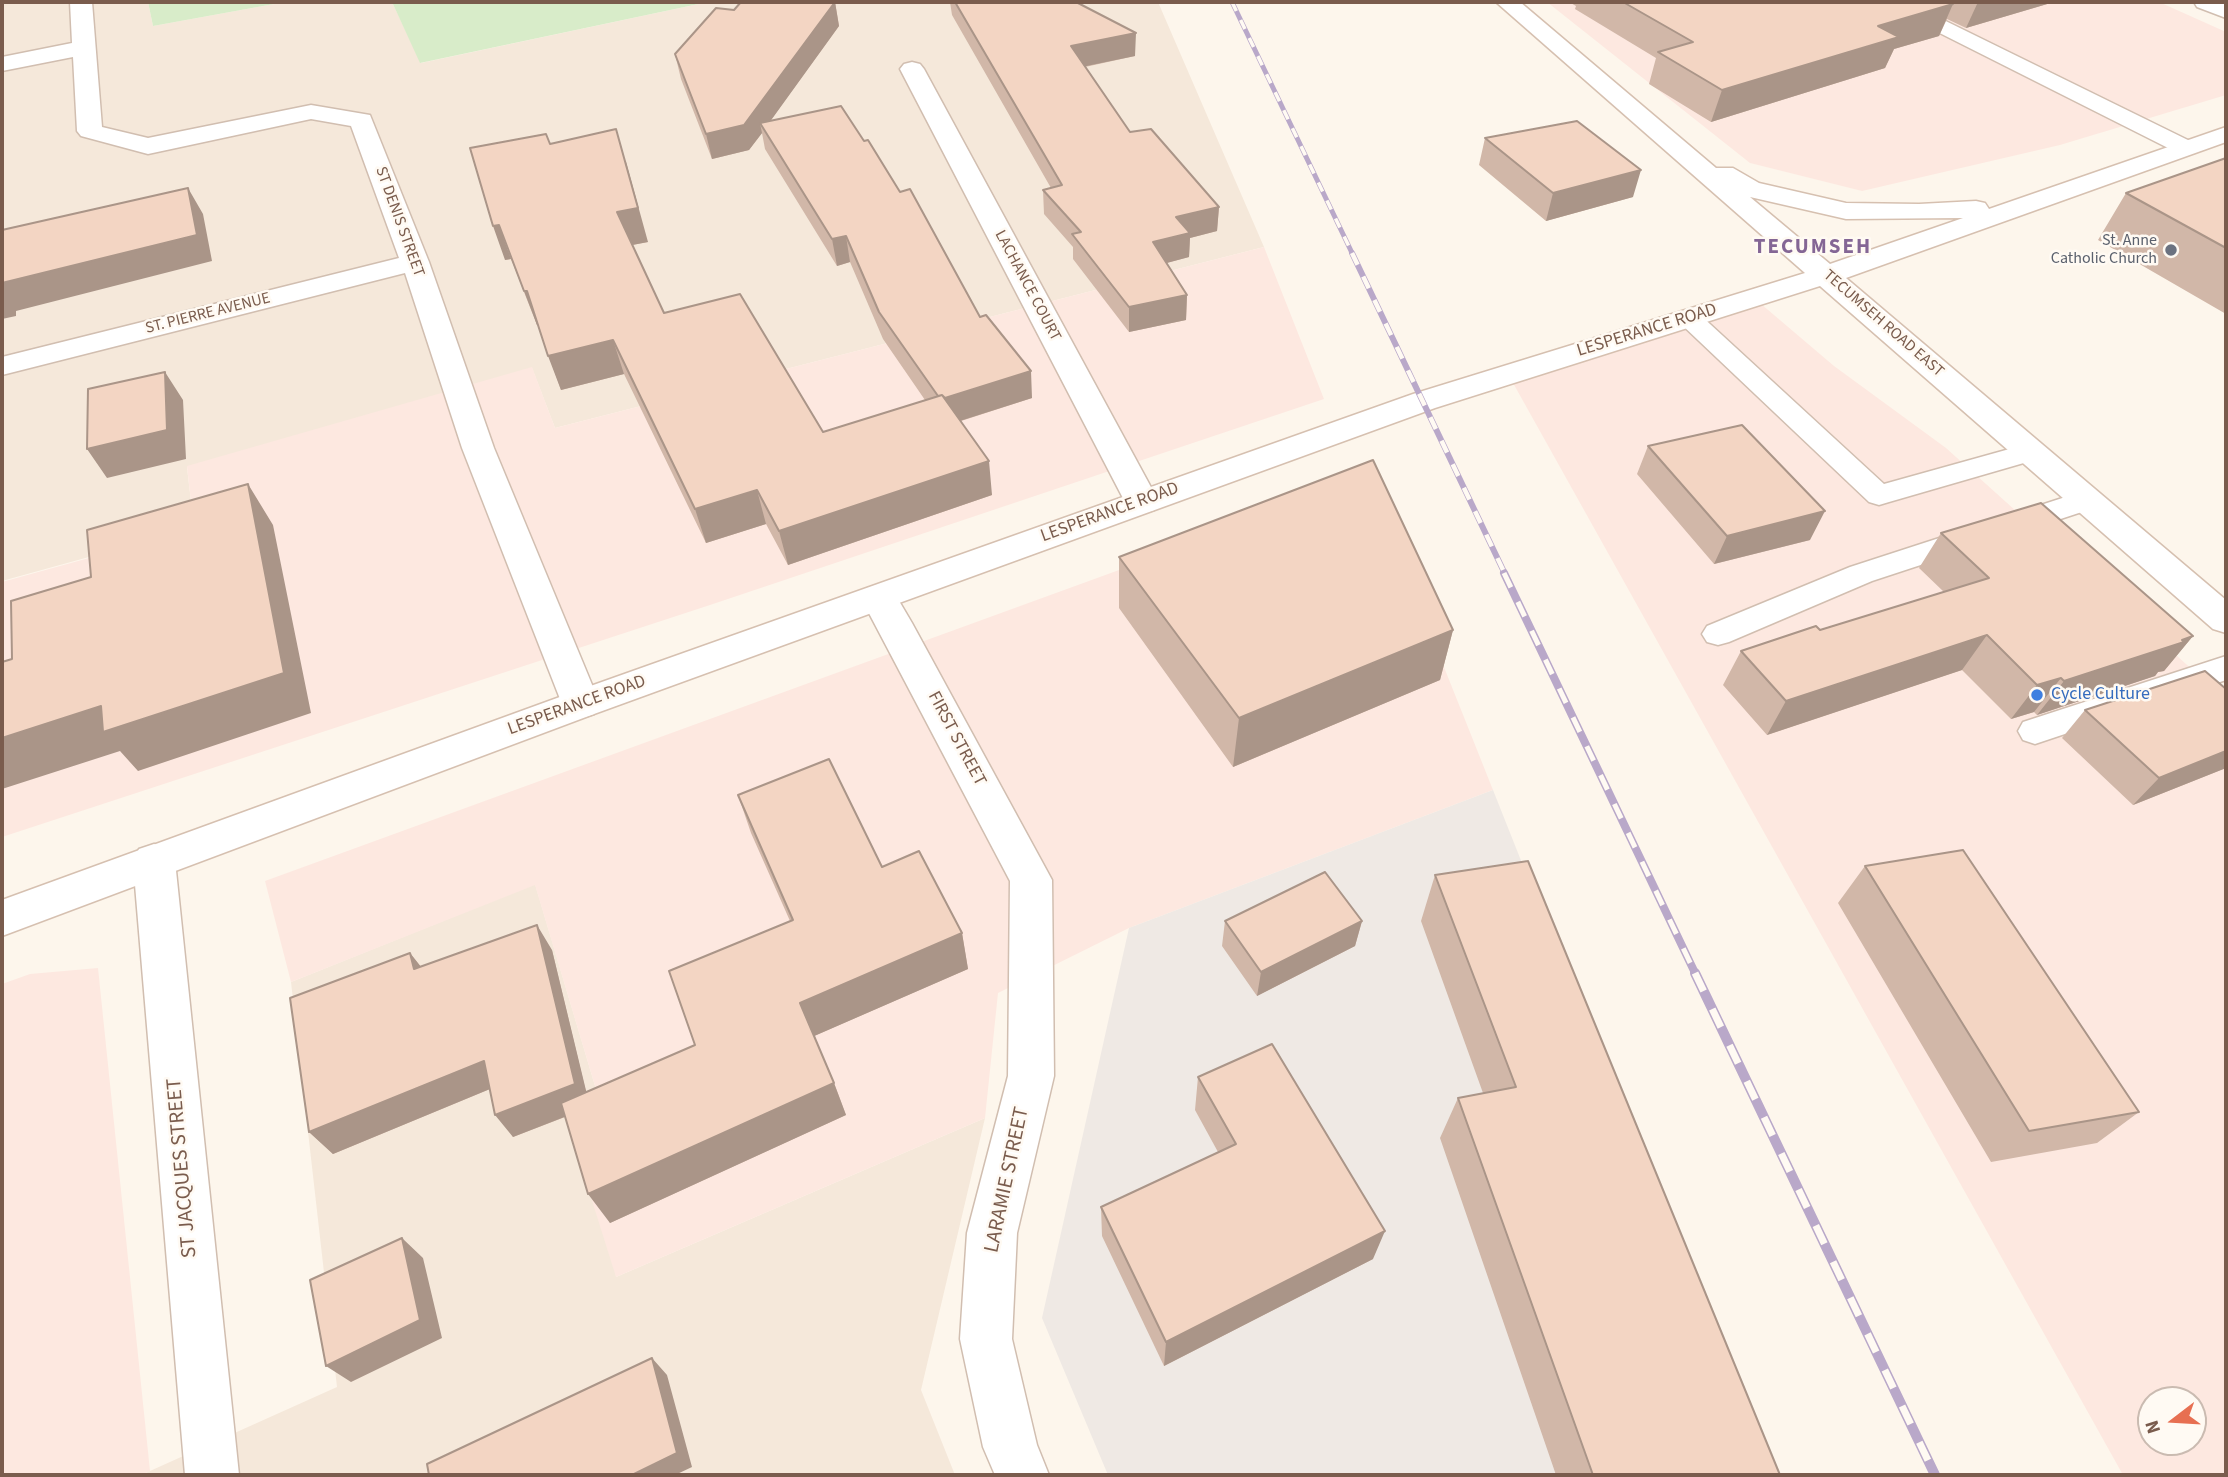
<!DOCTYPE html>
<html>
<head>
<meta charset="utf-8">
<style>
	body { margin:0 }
	#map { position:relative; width:2228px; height:1477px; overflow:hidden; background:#fdf6ec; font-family:"Source Sans 3",sans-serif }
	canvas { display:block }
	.frame { position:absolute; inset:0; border:4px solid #7a5c4d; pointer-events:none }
	.north { position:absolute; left:2137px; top:1386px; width:70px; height:70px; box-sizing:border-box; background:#fffaf3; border:2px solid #cabbb1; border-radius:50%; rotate:253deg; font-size:19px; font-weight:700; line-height:28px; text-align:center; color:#7a5c4d }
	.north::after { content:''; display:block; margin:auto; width:24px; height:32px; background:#e76f51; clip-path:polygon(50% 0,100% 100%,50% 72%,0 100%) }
</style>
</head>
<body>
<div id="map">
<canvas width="2228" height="1477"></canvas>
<div class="frame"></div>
<div class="north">N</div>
</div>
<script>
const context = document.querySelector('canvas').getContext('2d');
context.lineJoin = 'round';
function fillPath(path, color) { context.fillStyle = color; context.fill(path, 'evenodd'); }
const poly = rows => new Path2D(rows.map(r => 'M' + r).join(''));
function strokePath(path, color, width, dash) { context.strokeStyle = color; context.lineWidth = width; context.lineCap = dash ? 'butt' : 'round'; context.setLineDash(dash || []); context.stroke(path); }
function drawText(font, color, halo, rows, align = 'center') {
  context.font = font + ' "Source Sans 3",sans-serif'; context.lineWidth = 5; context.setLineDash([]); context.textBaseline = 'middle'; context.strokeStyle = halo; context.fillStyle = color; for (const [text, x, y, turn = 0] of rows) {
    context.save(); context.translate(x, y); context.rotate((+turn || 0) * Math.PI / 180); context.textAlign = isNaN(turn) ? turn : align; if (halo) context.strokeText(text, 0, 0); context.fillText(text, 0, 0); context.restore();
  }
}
const residential = poly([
	[2,2,148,2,153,26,285,2,392,2,421,63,708,2,1158,2,1264,247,555,428,532,368,187,467,194,528,2,581],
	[535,884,601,1106,616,1277,985,1118,921,1390,955,1475,141,1475,337,1387,291,982]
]);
const commercial = poly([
	[1547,2,2159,2,2226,32,2226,95,2060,145,1862,191,1750,163],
	[1264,247,1324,399,710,605,2,837,2,582,194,529,187,466,532,367,555,428],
	[1754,298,1834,366,1946,448,2226,700,2226,1475,2123,1475,1508,374],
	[2151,1400,2193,1400,2193,1442,2151,1442],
	[1369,479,1493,790,1129,928,998,993,985,1118,616,1277,567,1121,601,1106,535,885,291,982,265,881],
	[98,968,150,1471,141,1475,2,1475,2,984,30,974]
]);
const industrial = poly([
	[1493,790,1765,1475,1108,1475,1042,1318,1129,928]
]);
const green = poly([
	[148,2,285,2,153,26],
	[392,2,708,2,420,63]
]);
const lane = poly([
	[1884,2,1907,2,2194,143,2197,148,2194,153,2178,153,1886,6,1884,2],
	[1689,310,1698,313,1884,484,2031,443,2041,446,2045,452,2041,458,1889,502,1879,505,1869,502,1680,323,1676,318,1680,313,1689,310],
	[2087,490,2097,493,2101,500,2097,507,1872,581,1729,642,1718,645,1707,642,1702,634,1707,626,1850,567,2087,490],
	[2226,656,2226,680,2035,744,2023,740,2018,731,2023,722,2226,656]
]);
const street = poly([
	[70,2,92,2,102,127,148,138,311,105,370,115,429,262,494,448,600,704,594,714,581,718,568,714,562,704,462,448,405,273,2,375,2,357,399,258,351,126,311,119,148,154,81,136,77,131,73,57,2,71,2,57,72,43,70,2],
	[2194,2,2226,3,2226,18,2197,7,2194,2],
	[912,62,920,64,924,69,1159,502,1154,510,1142,513,1130,510,1125,502,900,69,904,64,912,62],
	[879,585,892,589,912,623,1052,880,1054,1076,1017,1233,1012,1339,1037,1445,1049,1475,995,1475,983,1447,960,1339,967,1233,1008,1076,1010,881,861,598,866,589,879,585],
	[154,844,169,849,175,861,239,1475,185,1475,133,861,139,849,154,844]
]);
const secondary = poly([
	[1496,2,1520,2,1716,168,1733,168,1759,183,1846,203,1919,204,1976,201,1985,203,1989,209,2226,127,2226,142,1846,278,2226,600,2226,633,2213,629,1820,286,1435,408,594,714,2,936,2,900,568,694,1413,394,1805,273,1496,2],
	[1750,197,1846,219,1963,218,1830,264,1750,197]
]);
const railFar3 = poly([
	[1232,2,1353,255]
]);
const railFar2 = poly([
	[1352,253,1505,574]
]);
const railFar1 = poly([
	[1504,573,1696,975]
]);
const rail = poly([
	[1695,973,1935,1475]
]);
const wall = poly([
	[835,2,839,26,770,121,980,317,1032,398,961,421,992,495,788,565,766,524,706,543,624,374,561,390,538,325,537,325,511,259,505,260,550,144,648,242,632,245,664,313,823,432,925,400,883,339,850,262,837,266,765,149,762,133,749,150,712,159,681,79,675,54,734,10],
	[950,2,1076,2,1135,56,1085,67,1130,132,1219,207,1217,231,1190,238,1189,257,1166,263,1187,295,1186,320,1129,332,1073,259,1073,247,1044,214,1043,190,1051,188,952,15],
	[1569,2,2054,2,1966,28,1947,19,1939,36,1894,49,1885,68,1711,122,1649,84,1656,58,1575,9,1576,6],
	[1485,138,1633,197,1546,221,1479,165],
	[2226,158,2226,314,2098,240,2126,193],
	[1648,446,1810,540,1714,564,1637,474],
	[1941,533,2193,636,2164,671,2158,672,2155,676,2037,715,2034,712,2011,719,1962,670,1767,735,1723,685,1741,651,1820,630,1944,592,1919,568],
	[1119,557,1453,630,1440,680,1233,767,1119,608],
	[2085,710,2226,768,2133,805,2062,738],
	[738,795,882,867,962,933,968,969,814,1036,834,1083,846,1115,610,1223,565,1117,513,1137,490,1089,333,1154,309,1132,410,953,421,967,552,950,586,1092,695,1045,790,921,751,833],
	[1865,866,2139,1112,2097,1143,1991,1162,1838,903],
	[1435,875,1780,1475,1556,1475,1440,1138,1458,1098,1483,1093,1421,921],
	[1225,921,1362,921,1355,946,1257,996,1222,946],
	[1198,1077,1373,1259,1164,1366,1102,1236,1101,1207,1218,1152,1195,1110]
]);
const shadedWall = poly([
	[835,2,839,26,764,130,760,123,762,133,749,150,712,159,706,134],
	[1978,2,2054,2,1966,28],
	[1953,4,1939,36,1894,49,1885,68,1711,122,1722,90,1878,26],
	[1136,33,1135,56,1072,69,1071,46],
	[626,162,648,242,627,246,617,212],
	[1641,170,1633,197,1546,221,1553,193],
	[188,188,203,214,212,261,16,311,16,316,2,319,2,283],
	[1219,207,1217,231,1190,238,1189,257,1152,267,1153,242,1176,217],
	[499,225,511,259,505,260,493,226],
	[846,236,850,262,837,266,832,239],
	[524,291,527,291,540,325,537,325],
	[1187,295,1186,320,1129,332,1129,307],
	[613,340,624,374,561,390,548,356],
	[1031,371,1032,398,944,426,941,399],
	[165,372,183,400,186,459,107,478,87,449],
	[989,461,992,495,788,565,779,531],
	[248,484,273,525,311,713,138,771,120,751,2,789,2,738],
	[757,490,766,524,706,543,695,509],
	[1825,511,1810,540,1714,564,1727,536],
	[1453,630,1440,680,1233,767,1239,718],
	[1987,635,1962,670,1767,735,1786,701],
	[2193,636,2164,671,2158,672,2155,676,2037,715,2064,681],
	[2061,678,2034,712,2011,719,2037,685],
	[2226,751,2226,768,2133,805,2159,778],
	[1362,921,1355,946,1257,996,1261,972],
	[537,925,552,950,590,1107,513,1137,495,1115],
	[962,933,968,969,812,1037,800,1003],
	[410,953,429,977,414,969],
	[484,1061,502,1084,333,1154,309,1132],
	[834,1083,846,1115,610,1223,588,1194],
	[1385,1231,1373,1259,1164,1366,1166,1342],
	[402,1238,423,1258,442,1338,351,1382,326,1366],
	[652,1358,667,1375,692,1467,675,1475,632,1475]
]);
const building = poly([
	[741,2,835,2,744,125,706,134,675,54,716,8,734,10,741,2],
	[955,2,1076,2,1136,33,1071,46,1130,132,1151,129,1219,207,1176,217,1190,233,1153,242,1187,295,1129,307,1072,234,1081,232,1043,190,1062,185,955,2],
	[1623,2,1948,2,1953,4,1878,26,1899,37,1722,90,1658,52,1693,42,1623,2],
	[841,106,864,141,868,140,900,192,910,189,980,317,986,315,1031,371,945,398,942,395,938,396,879,312,846,236,832,239,760,123,841,106],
	[1577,121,1641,170,1553,193,1485,138,1577,121],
	[616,129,638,208,617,212,664,313,740,294,823,432,942,395,989,461,779,531,757,490,695,509,613,340,548,356,527,291,524,291,499,225,493,226,470,148,546,134,550,144,616,129],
	[2226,158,2226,248,2126,193,2226,158],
	[188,188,197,235,2,283,2,230,188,188],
	[165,372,167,430,87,449,88,389,165,372],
	[1742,425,1825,511,1727,536,1648,446,1742,425],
	[1373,460,1453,630,1239,718,1119,557,1373,460],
	[248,484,284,673,103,732,101,706,2,738,2,662,12,659,11,601,91,577,87,530,248,484],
	[2041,503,2193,636,2182,640,2184,642,2064,681,2061,678,2037,685,1987,635,1786,701,1741,651,1816,626,1820,630,1989,578,1941,533,2041,503],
	[2205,671,2226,689,2226,751,2159,778,2085,710,2205,671],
	[829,759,882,867,919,851,962,933,800,1003,834,1083,588,1194,561,1103,695,1045,669,971,793,920,738,795,829,759],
	[1963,850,2139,1112,2029,1131,1865,866,1963,850],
	[1528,861,1780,1475,1593,1475,1458,1098,1516,1087,1435,875,1528,861],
	[1325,872,1362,921,1261,972,1225,921,1325,872],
	[537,925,575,1084,495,1115,484,1061,309,1132,290,998,410,953,414,969,537,925],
	[1272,1044,1385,1231,1166,1342,1101,1207,1236,1144,1198,1077,1272,1044],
	[402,1238,420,1320,326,1366,310,1280,402,1238],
	[652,1358,677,1453,632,1475,429,1475,427,1464,652,1358]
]);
const markers = [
	[2171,250,7,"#6b7280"],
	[2037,695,7,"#3f7fe0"]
];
const farStreetnames = [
	["ST DENIS STREET",399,222,70],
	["LACHANCE COURT",1027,286,62],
	["ST. PIERRE AVENUE",208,314,-14],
	["TECUMSEH ROAD EAST",1883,324,41]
];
const farWorshipnames = [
	["St. Anne",2157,241],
	["Catholic Church",2157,259]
];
const streetNames = [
	["LESPERANCE ROAD",1647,331,-17],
	["LESPERANCE ROAD",1110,513,-20],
	["LESPERANCE ROAD",577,706,-20],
	["FIRST STREET",956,739,62]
];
const shopNames = [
	["Cycle Culture",2051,695]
];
const farDistrictnames = [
	["TECUMSEH",1813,248]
];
const nearStreetnames = [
	["ST JACQUES STREET",183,1168,-95],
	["LARAMIE STREET",1008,1180,-78]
];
fillPath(residential, '#f5e8da');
fillPath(commercial, '#fde8e0');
fillPath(industrial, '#efe9e4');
fillPath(green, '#d8ecc9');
strokePath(lane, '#d1beb0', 3);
strokePath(street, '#d1beb0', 3);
strokePath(secondary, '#d6c0b0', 3);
fillPath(lane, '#fff');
fillPath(street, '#fff');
fillPath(secondary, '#fff');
strokePath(railFar3, '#b9a8c9', 5);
strokePath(railFar2, '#b9a8c9', 6);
strokePath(railFar1, '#b9a8c9', 8);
strokePath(rail, '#b9a8c9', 10);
strokePath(railFar3, '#fffaf3', 3.5, [10]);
strokePath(railFar2, '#fffaf3', 4.5, [13]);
strokePath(railFar1, '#fffaf3', 5, [16]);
strokePath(rail, '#fffaf3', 7, [20]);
fillPath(wall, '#d1b7a8');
fillPath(shadedWall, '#aa9588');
fillPath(building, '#f3d5c3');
strokePath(building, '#aa9588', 2);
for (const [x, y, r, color] of markers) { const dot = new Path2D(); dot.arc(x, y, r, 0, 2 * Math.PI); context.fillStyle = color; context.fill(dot); strokePath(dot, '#fffaf3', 2.5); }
drawText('16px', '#7a5c4d', '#fffaf3', farStreetnames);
drawText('16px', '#5b616d', '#fffaf3', farWorshipnames, 'right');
drawText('18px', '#7a5c4d', '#fffaf3', streetNames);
drawText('18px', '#366cbe', '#fffaf3', shopNames, 'left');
context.letterSpacing = '2px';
drawText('bold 21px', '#846695', '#fffaf3', farDistrictnames);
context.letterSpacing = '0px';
drawText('21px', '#7a5c4d', '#fffaf3', nearStreetnames);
</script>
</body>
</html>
